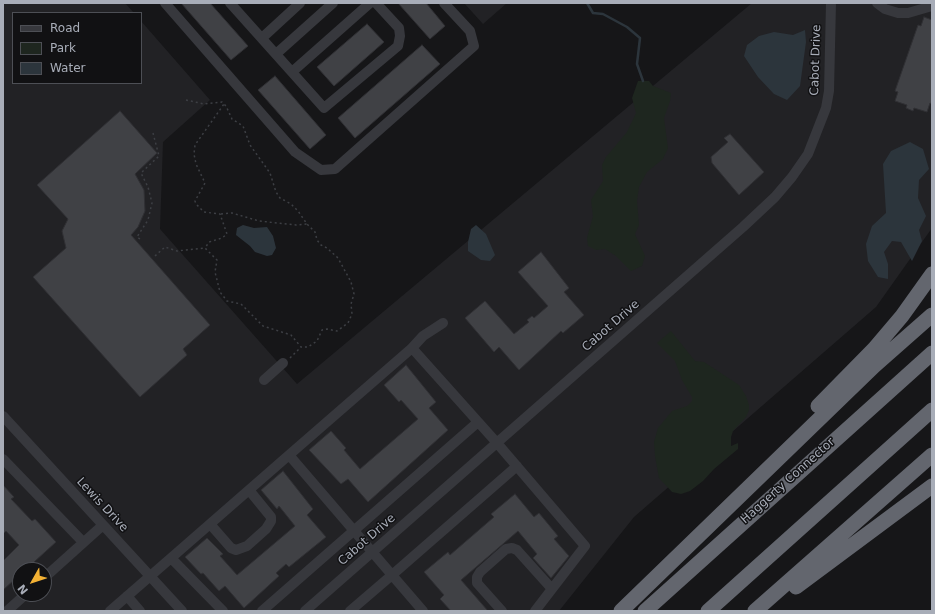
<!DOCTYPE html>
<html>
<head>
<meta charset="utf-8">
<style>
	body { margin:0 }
	#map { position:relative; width:935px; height:614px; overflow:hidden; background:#161618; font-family:"DejaVu Sans",sans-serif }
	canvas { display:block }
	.frame { position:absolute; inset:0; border:4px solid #a8adb8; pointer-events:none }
	.legend { position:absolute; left:12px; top:12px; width:130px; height:72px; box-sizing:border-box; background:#111113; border:1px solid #4d4f55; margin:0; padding:5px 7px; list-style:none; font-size:12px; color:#a8adb8 }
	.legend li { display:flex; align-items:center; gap:8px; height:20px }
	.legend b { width:20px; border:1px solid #4d4f55 }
	.north { position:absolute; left:12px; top:562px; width:40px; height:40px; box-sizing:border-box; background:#111113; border:1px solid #4d4f55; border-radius:50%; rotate:231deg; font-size:11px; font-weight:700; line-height:16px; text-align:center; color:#a8adb8 }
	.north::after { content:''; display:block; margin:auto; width:14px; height:18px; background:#f2b134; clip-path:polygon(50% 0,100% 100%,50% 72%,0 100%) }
</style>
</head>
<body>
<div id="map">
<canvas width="935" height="614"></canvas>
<div class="frame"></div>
<ul class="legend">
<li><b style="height:5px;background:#37383d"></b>Road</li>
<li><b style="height:11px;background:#1e261f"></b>Park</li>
<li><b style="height:11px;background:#2c353c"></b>Water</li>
</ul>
<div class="north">N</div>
</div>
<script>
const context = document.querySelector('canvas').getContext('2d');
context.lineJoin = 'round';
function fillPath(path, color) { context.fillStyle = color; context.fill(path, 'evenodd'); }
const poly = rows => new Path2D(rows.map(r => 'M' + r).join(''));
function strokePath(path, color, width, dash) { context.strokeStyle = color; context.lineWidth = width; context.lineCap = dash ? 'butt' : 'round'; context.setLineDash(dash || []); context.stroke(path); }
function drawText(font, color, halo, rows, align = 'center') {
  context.font = font + ' "DejaVu Sans",sans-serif'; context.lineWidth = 3; context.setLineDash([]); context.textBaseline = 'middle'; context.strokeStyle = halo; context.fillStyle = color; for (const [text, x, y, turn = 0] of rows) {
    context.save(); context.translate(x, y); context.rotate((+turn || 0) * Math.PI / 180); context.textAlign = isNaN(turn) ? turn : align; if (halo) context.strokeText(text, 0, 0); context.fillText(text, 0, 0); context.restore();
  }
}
const built = poly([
	[3,3,125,3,134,13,13,13,13,83,141,83,141,21,210,100,163,142,160,229,297,384,752,3,932,3,932,228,876,307,634,517,559,611,3,611],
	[20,570,44,570,44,594,20,594],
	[464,3,507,3,483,24]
]);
const green = poly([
	[638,81,649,81,653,86,671,93,670,101,664,118,668,148,663,159,647,172,639,187,637,201,639,225,635,234,645,256,642,266,631,271,616,256,605,249,596,250,588,246,587,238,593,216,591,200,603,181,602,165,606,157,627,132,636,113,632,98],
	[671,331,695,361,704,362,739,385,746,396,749,405,749,410,746,417,733,431,731,437,731,446,738,443,738,449,714,469,703,481,690,491,681,494,672,492,659,478,655,456,654,442,658,428,672,411,687,406,692,401,692,397,682,380,675,361,657,343]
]);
const water = poly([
	[805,30,806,42,800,86,787,100,774,94,758,77,744,56,747,45,759,36,774,32,793,35],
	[910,142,923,149,929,169,919,180,918,198,926,216,919,230,922,241,912,261,901,242,892,241,884,252,888,264,888,279,878,277,868,261,866,244,872,226,886,213,883,164,891,151],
	[243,225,254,228,267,227,273,236,276,248,272,255,267,256,255,252,250,246,236,235,237,228],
	[476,225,486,234,495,255,490,261,481,260,468,251,468,242,471,229]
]);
const stream = poly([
	[587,3,593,13,603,14,627,27,640,38,637,64,643,81]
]);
const building = poly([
	[181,3,210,3,248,46,231,60,181,3],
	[398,3,426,3,445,26,430,39,398,3],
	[924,17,932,20,932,104,930,103,927,112,914,108,913,111,906,108,907,105,895,101,898,92,895,91,918,25,921,26,924,17],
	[367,24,384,42,334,86,317,67,367,24],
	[422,45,440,64,355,138,338,118,422,45],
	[275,76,326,135,310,149,258,90,275,76],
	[120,111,157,153,135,174,144,190,145,211,138,227,131,235,210,325,183,349,187,355,140,397,33,277,66,248,62,231,68,219,37,185,120,111],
	[730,134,764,172,739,195,712,163,711,157,728,142,724,138,730,134],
	[541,252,569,288,564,292,584,315,563,333,561,331,519,370,499,347,494,352,465,318,485,301,514,334,529,322,527,320,532,316,534,318,548,306,518,272,541,252],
	[406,365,436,402,429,408,448,430,368,502,348,479,341,484,309,450,331,431,346,448,344,450,360,469,418,419,401,400,399,402,384,385,406,365],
	[283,471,313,509,307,515,326,537,289,567,286,564,276,573,279,576,244,608,225,586,219,591,203,573,201,574,185,557,207,538,223,554,220,556,237,575,295,526,279,506,277,509,261,490,283,471],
	[3,485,14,497,11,499,32,521,35,519,56,542,34,562,38,565,32,570,20,570,20,586,14,580,3,590,3,561,19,545,6,531,3,534,3,485],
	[515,494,534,517,539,513,558,536,554,539,569,556,551,578,533,558,537,554,518,531,461,580,488,611,451,611,440,599,444,595,424,572,448,552,450,555,494,517,491,514,515,494]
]);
const path = poly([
	[186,100,204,104,222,102,226,106,232,119,243,126,250,145,270,173,276,192,280,198,291,204,298,211,307,224,315,232,317,240,321,245,327,248,338,258,351,282,354,294,351,304,352,314,348,323,337,331,327,329,322,330,317,341,308,347,301,347,291,335,263,326,241,304,227,301,220,292,215,272,217,260,205,248,209,242,222,238,227,234,220,214,204,212,196,204,195,201,205,183,196,164,194,154,195,145,224,104],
	[221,214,232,213,259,221,296,225,307,224],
	[140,239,137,237,148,220,152,203,148,187,141,173,159,156,153,133],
	[155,256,165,247,177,251,205,248],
	[290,358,301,347]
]);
const minor = poly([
	[165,3,295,152,321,170,335,169,474,46,470,31,444,3],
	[230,3,324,108,398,46,400,36,399,28,376,3],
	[877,3,885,9,898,13,908,13,932,6],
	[262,38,300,3],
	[276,54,333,3],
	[292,72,370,3],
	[412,348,423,336,443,323],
	[264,380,283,363],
	[3,416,182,611],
	[3,459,83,542],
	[210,524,231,548,236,550,247,546,266,529,271,521,271,517,249,490],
	[44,578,103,525],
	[127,596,140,611],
	[7,611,26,594],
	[110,611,171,558],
	[223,611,171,558,289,455],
	[262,611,478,422],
	[305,611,743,227,775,197,792,177,808,154,826,108,829,91,831,3],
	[350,611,392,575,289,455,412,348,497,443,585,546,535,611],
	[423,611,392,575,517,466],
	[502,611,477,583,477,577,480,572,506,549,512,548,517,550,552,589]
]);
const highway = poly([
	[818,406,874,349,902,316,932,274],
	[796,587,932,486],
	[621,611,874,366,932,315],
	[645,611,932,353],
	[708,611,932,410],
	[755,611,932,455]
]);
const streetNames = [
	["Cabot Drive",816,60,-88],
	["Cabot Drive",611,326,-41],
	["Haggerty Connector",788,481,-42],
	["Lewis Drive",102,505,47],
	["Cabot Drive",367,540,-41]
];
fillPath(built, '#222225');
fillPath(green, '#1e261f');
fillPath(water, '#2c353c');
strokePath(stream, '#2c353c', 2.5);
fillPath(building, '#404145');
strokePath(building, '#303034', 1);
strokePath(path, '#3d3f44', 1.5, [2, 3]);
strokePath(minor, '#37383d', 10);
strokePath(highway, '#63666e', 15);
drawText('12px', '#a8adb8', '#111113', streetNames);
</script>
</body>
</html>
